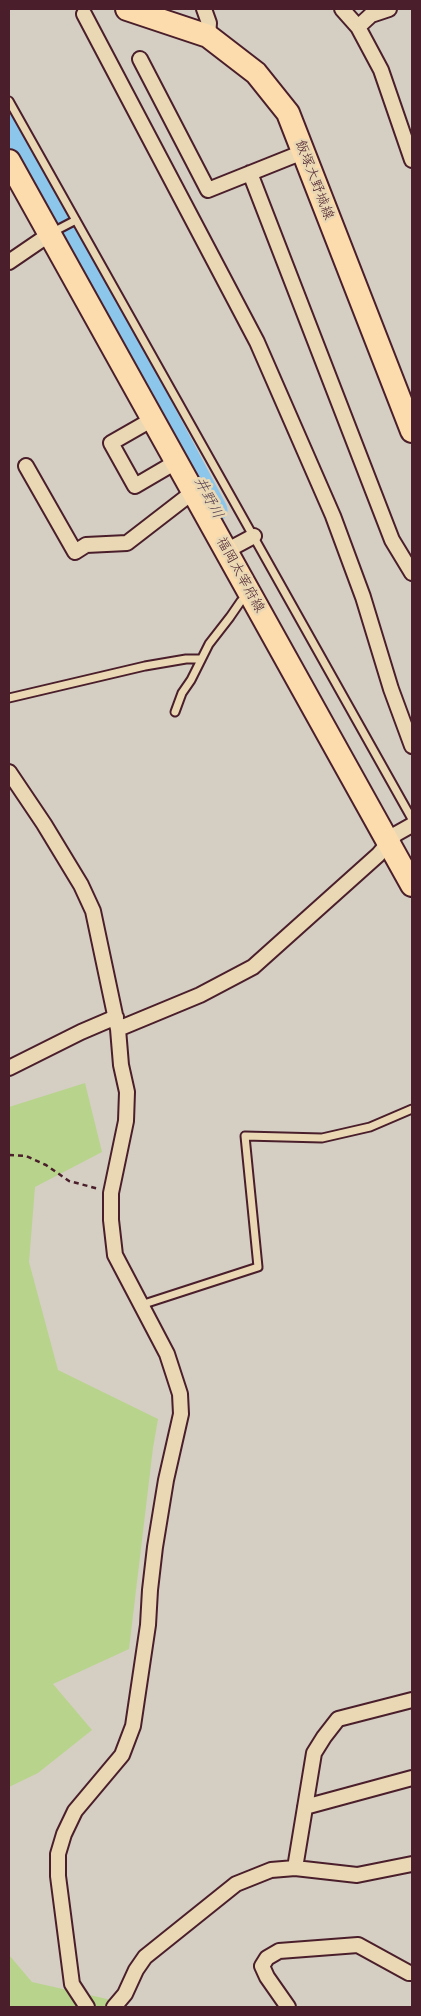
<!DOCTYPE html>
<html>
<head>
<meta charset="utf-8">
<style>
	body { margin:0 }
	#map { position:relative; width:421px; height:2016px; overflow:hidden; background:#d5cec3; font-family:Pangolin,sans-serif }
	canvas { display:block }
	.frame { position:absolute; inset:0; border:10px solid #4a1f2b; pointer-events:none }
</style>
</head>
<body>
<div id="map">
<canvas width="421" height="2016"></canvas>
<div class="frame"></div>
</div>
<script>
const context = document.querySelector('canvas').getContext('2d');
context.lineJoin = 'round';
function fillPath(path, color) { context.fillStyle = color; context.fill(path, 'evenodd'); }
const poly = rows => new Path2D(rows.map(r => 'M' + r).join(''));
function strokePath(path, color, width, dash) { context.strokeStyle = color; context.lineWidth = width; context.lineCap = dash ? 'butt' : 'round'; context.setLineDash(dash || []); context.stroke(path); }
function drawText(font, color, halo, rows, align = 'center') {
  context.font = font + ' Pangolin,"Klee One",sans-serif'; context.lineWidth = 5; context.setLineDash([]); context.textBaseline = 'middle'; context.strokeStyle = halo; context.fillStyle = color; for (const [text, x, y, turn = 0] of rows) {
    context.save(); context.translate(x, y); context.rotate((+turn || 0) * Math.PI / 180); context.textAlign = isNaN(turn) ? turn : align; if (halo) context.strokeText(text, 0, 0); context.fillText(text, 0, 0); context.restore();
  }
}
const green = poly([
	[85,1083,102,1152,35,1187,29,1262,58,1370,158,1419,153,1448,129,1649,53,1684,92,1730,38,1773,9,1787,9,1107],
	[9,1955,32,1982,116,2001,120,2007,9,2007]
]);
const river = poly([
	[9,122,24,155,50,199,215,510]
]);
const path = poly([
	[9,1155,26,1156,46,1165,69,1181,99,1189]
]);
const lane = poly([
	[9,101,412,819],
	[51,233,76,220],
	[9,698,145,666,186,659,200,659],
	[175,712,182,693,191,680,209,644,230,617,241,601,248,596],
	[141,1305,258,1267,245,1136,322,1138,370,1127,412,1109]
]);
const street = poly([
	[204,9,209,23,208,36],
	[342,9,358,27,381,70,412,160],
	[84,14,257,342,333,516,363,597,391,689,412,746],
	[358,27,371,15,389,9],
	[140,59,208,190,303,152],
	[250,173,392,540,412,573],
	[9,262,50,234],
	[153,419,111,443,135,486,176,462],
	[26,466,75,552,86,545,127,543,193,492],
	[226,551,254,536],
	[9,772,44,824,81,885,93,911,118,1029,121,1065,127,1092,126,1121,111,1193,111,1220,115,1255,167,1354,180,1394,181,1414,166,1480,155,1547,150,1590,148,1625,133,1726,122,1755,75,1811,64,1834,58,1854,58,1876,72,1984,87,2007],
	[118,1029,200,995,253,967,378,855,396,834,412,825],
	[9,1068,81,1032,116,1017],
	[305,1807,412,1778],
	[295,1868,314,1753,324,1737,338,1719,412,1700],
	[114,2007,125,1994,136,1970,145,1957,236,1884,271,1870,295,1868,357,1875,412,1864],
	[288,2007,267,1977,262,1966,267,1958,279,1951,358,1945,409,1973,412,1973]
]);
const primary = poly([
	[127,9,208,36,256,73,288,113,412,431],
	[9,161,412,885]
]);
const streetNames = [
	["飯塚大野城線",314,180,69],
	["福岡太宰府線",240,575,61]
];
const waterNames = [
	["井野川",208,498,62]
];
fillPath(green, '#b8d48c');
strokePath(river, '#8cc7eb', 25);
strokePath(lane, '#4a1f2b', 11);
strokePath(street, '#4a1f2b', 18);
strokePath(primary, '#4a1f2b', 26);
strokePath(path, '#4a1f2b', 2.5, [5, 4]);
strokePath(lane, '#ead8b5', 7);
strokePath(street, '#ead8b5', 14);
strokePath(primary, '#fcdcac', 22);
drawText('14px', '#4a1f2b', '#ead8b5', streetNames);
drawText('italic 15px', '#574151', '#ead8b5', waterNames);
</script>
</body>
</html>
